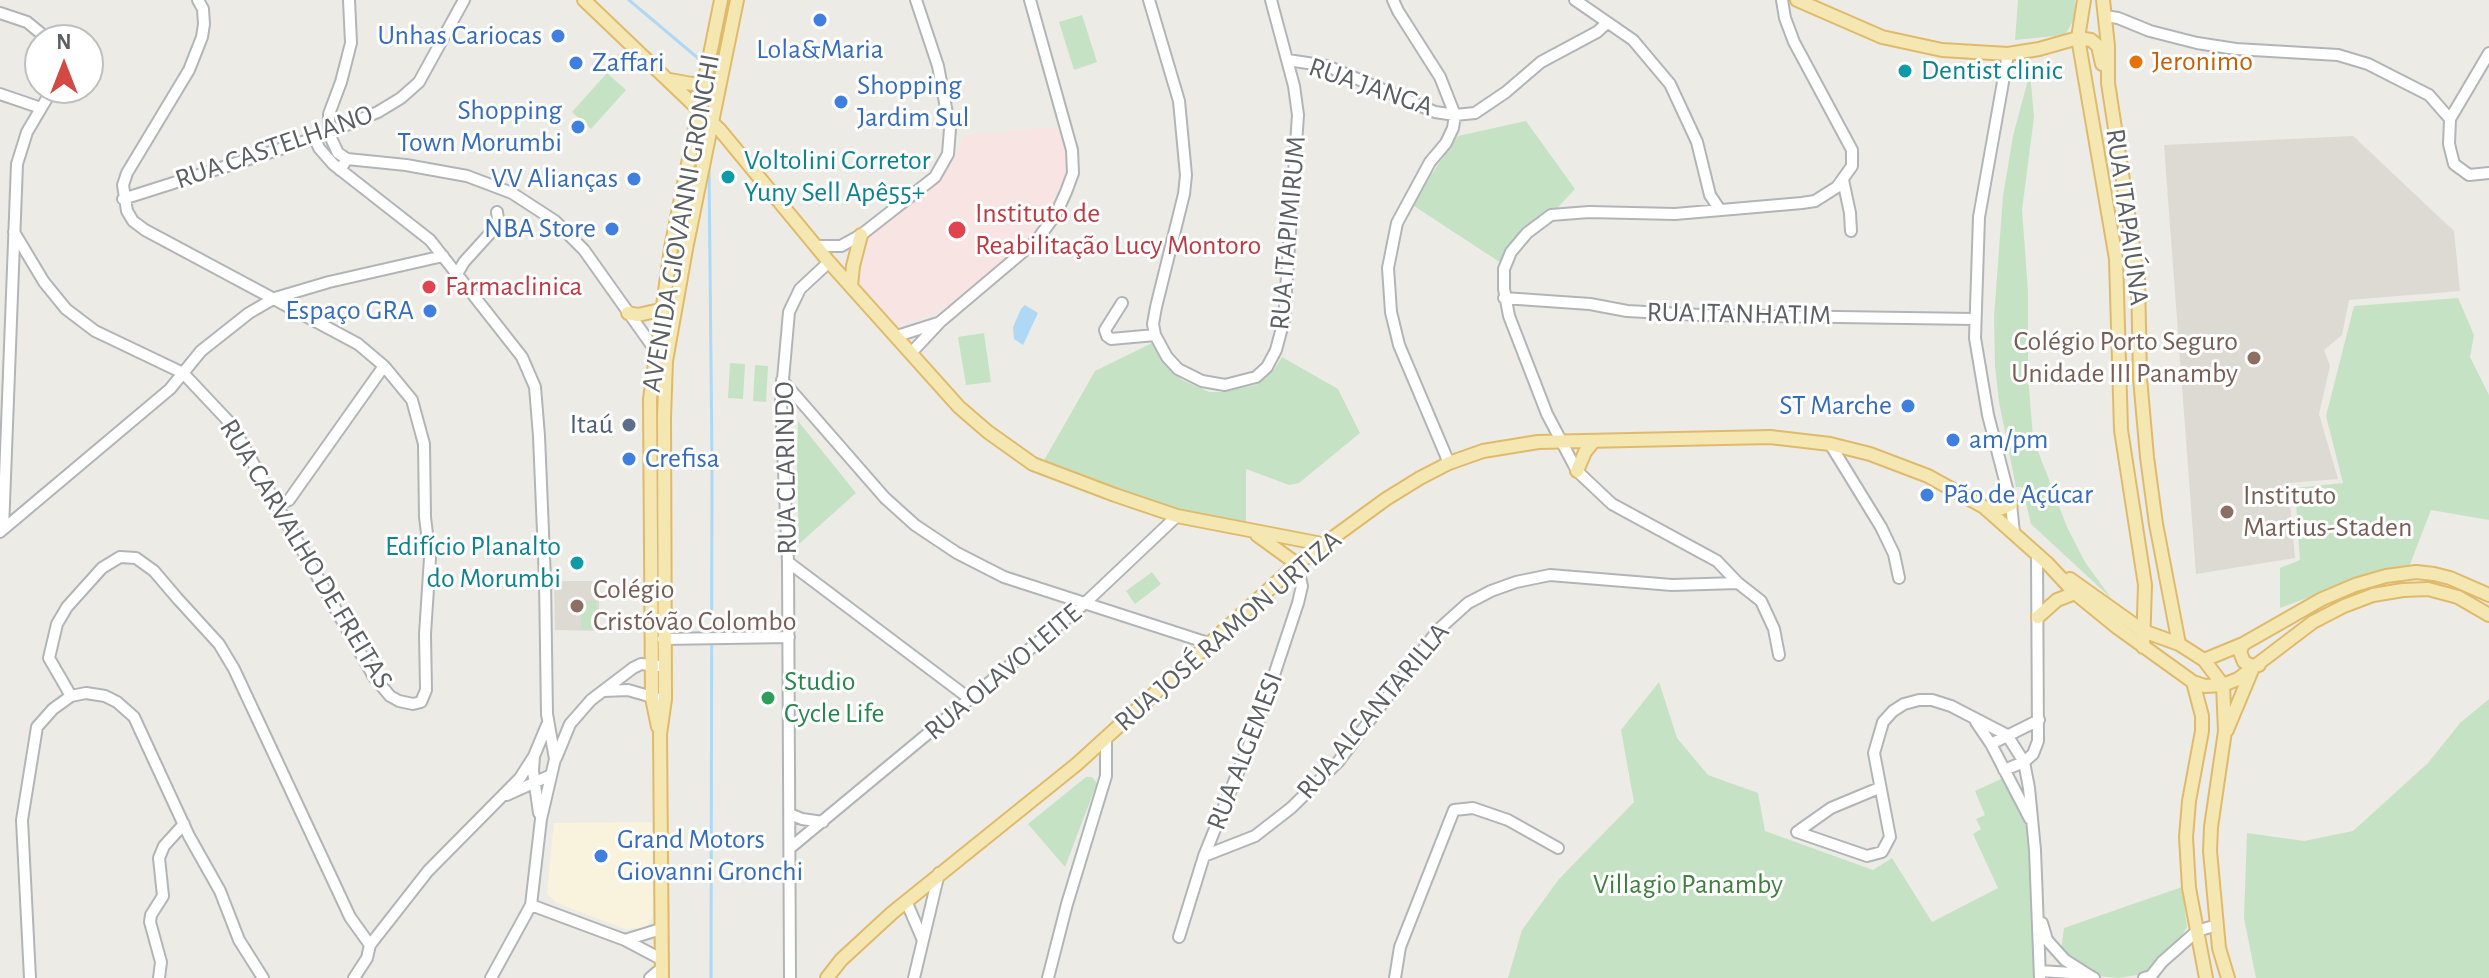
<!DOCTYPE html>
<html>
<head>
<meta charset="utf-8">
<style>
	body { margin:0 }
	#map { position:relative; width:2489px; height:978px; overflow:hidden; background:#edebe5; font-family:"Alegreya Sans",sans-serif }
	canvas { display:block }
	.north { position:absolute; left:24px; top:24px; width:80px; height:80px; box-sizing:border-box; background:#fff; border:2px solid #bebfc1; border-radius:50%; rotate:0deg; font-size:22px; font-weight:700; line-height:32px; text-align:center; color:#5d6063 }
	.north::after { content:''; display:block; margin:auto; width:28px; height:36px; background:#d34a45; clip-path:polygon(50% 0,100% 100%,50% 72%,0 100%) }
</style>
</head>
<body>
<div id="map">
<canvas width="2489" height="978"></canvas>
<div class="north">N</div>
</div>
<script>
const context = document.querySelector('canvas').getContext('2d');
context.lineJoin = 'round';
function fillPath(path, color) { context.fillStyle = color; context.fill(path, 'evenodd'); }
const poly = rows => new Path2D(rows.map(r => 'M' + r).join(''));
function strokePath(path, color, width, dash) { context.strokeStyle = color; context.lineWidth = width; context.lineCap = dash ? 'butt' : 'round'; context.setLineDash(dash || []); context.stroke(path); }
function drawText(font, color, halo, rows, align = 'center') {
  context.font = font + ' "Alegreya Sans",sans-serif'; context.lineWidth = 6; context.setLineDash([]); context.textBaseline = 'middle'; context.strokeStyle = halo; context.fillStyle = color; for (const [text, x, y, turn = 0] of rows) {
    context.save(); context.translate(x, y); context.rotate((+turn || 0) * Math.PI / 180); context.textAlign = isNaN(turn) ? turn : align; if (halo) context.strokeText(text, 0, 0); context.fillText(text, 0, 0); context.restore();
  }
}
const commercial = poly([
	[652,822,653,915,651,922,645,928,625,929,557,903,547,894,554,823]
]);
const education = poly([
	[2353,136,2454,231,2460,291,2349,300,2342,335,2324,350,2330,366,2319,414,2338,479,2288,483,2295,558,2196,574,2164,145],
	[554,581,599,581,599,631,555,630]
]);
const medical = poly([
	[1056,127,1068,151,1069,171,1046,222,997,267,940,312,898,326,856,280,866,238,947,172,965,135]
]);
const green = poly([
	[2018,0,2075,0,2074,19,2065,35,2015,40],
	[1082,15,1097,62,1074,70,1059,22],
	[2030,72,2034,117,2022,210,2028,291,2028,376,2033,438,2067,527,2085,562,2111,598,2031,524,2022,487,2016,487,1999,402,1995,366,1994,317,2003,196,2013,136],
	[607,73,626,90,591,129,572,112],
	[1526,121,1575,189,1504,265,1411,204,1458,136],
	[2458,298,2474,335,2470,357,2489,395,2489,520,2431,510,2409,567,2388,568,2280,608,2280,568,2300,560,2295,488,2343,483,2326,416,2354,306],
	[984,333,991,382,966,385,958,337],
	[1152,343,1171,370,1182,380,1209,392,1223,392,1256,385,1275,368,1282,357,1338,389,1360,433,1299,483,1289,485,1246,469,1246,528,1190,515,1042,464,1095,371],
	[730,363,745,364,743,399,728,398],
	[755,365,768,366,766,402,753,401],
	[798,421,856,493,799,544,797,462],
	[1152,572,1161,584,1135,604,1126,591],
	[581,601,597,601,597,629,581,629],
	[1659,682,1677,738,1708,775,1758,793,1765,831,1873,870,1892,858,1932,922,1998,888,1973,834,1981,829,1976,819,1985,815,1975,791,2003,778,2028,824,2034,916,2035,978,1508,978,1522,930,1559,879,1634,802,1621,730],
	[2489,699,2489,978,2256,978,2244,918,2247,833,2304,841,2353,831,2428,763,2460,723],
	[1086,777,1092,777,1097,783,1065,867,1028,824],
	[2182,887,2187,927,2177,944,2149,973,2119,978,2096,976,2061,951,2064,928]
]);
const water = poly([
	[1025,305,1038,313,1023,345,1014,339,1013,327,1021,309]
]);
const stream = poly([
	[629,0,705,64],
	[708,95,708,112],
	[709,167,712,462,711,978]
]);
const minor = poly([
	[1149,0,1179,101,1186,175,1184,194,1156,307,1153,324,1155,335,1167,357,1178,369,1202,381,1225,385,1256,377,1267,367,1276,350,1284,320,1298,115,1294,86,1271,0],
	[1393,0,1398,11,1440,77,1455,115,1453,128,1446,143,1430,162,1397,223,1388,268,1391,312,1399,345,1449,463],
	[1575,0,1633,40,1670,84,1697,142,1710,195,1720,210],
	[0,13,27,22,49,40],
	[2105,16,2118,18,2150,31,2197,43,2236,49,2338,55,2368,64,2429,95,2450,119,2449,144,2454,164,2469,175,2489,173],
	[2008,54,1979,217,1975,338,1988,415,2011,504,2014,533],
	[1288,60,1327,66,1435,112,1455,115,1475,113,1506,92,1541,62,1597,32,1607,23],
	[0,94,41,108],
	[2450,119,2489,53],
	[315,138,319,148,333,164,430,240,522,357,535,387,539,436,545,580,547,714,555,759,541,819,531,905,491,978],
	[347,159,338,153,329,134,329,114,341,82,351,43,349,0],
	[340,170,347,159,406,165,467,176,512,193,555,221,584,250,660,357],
	[1843,180,1850,213,1851,231],
	[123,199,315,138,378,112,401,98,419,82,464,0],
	[14,232,44,282,66,309,95,331,183,373,231,424,374,677,390,696,399,701,413,704,421,702,426,690,425,634,430,558,425,517,424,444,412,400,384,366,358,344,145,230,133,221,127,211,123,185,127,173,189,70,202,37,204,24,203,9,198,0],
	[817,246,841,246,861,235,935,177,948,154,950,129,938,66,916,0],
	[457,274,464,262,493,230,498,219,497,212],
	[1504,298,1590,304,1627,311,1700,315,1975,319],
	[1122,303,1105,330,1107,336,1111,339,1155,335],
	[897,336,938,323],
	[911,353,940,322,1037,240,1056,214,1066,192,1073,173,1072,150,1030,0],
	[782,380,885,498,915,525,957,553,1004,577,1208,643],
	[1830,444,1881,527,1894,554,1899,578],
	[277,504,289,500,384,366],
	[3,529,17,164,27,132,53,88],
	[0,532,170,389,201,351,249,313,275,298,329,282,443,256],
	[788,562,970,699],
	[663,639,789,637],
	[1779,655,1774,629,1761,601,1738,583,1717,561,1612,504,1577,471,1547,414,1509,316,1504,289,1504,269,1511,252,1527,233,1551,215,1589,212,1675,214,1802,203,1815,201,1837,187,1852,166,1852,150,1794,42,1785,18,1782,0],
	[604,691,628,690,659,699],
	[71,696,49,658,57,624,67,607,102,568,120,557,136,558,154,571,177,598,219,644,234,669,350,917,370,945],
	[1976,722,1991,744,2030,819],
	[1991,744,2039,720],
	[556,758,570,724,591,700,633,668,641,664,658,666],
	[2004,770,2024,762,2033,754,2038,741,2037,554],
	[507,795,551,775],
	[539,813,533,771,534,756,547,725],
	[790,814,802,819,823,822],
	[1797,832,1867,856,1882,852,1890,837,1874,753,1883,722,1893,711,1904,704,1919,700,1932,700,1951,706,2007,735,2024,762,2029,788,2035,850,2040,978],
	[1797,832,1831,808,1879,788],
	[790,848,1084,604,1177,516],
	[1204,856,1255,836,1291,808,1338,762,1438,630,1468,603,1491,591,1516,582,1550,575,1672,585,1738,583],
	[906,901,922,938],
	[531,905,625,940,661,959],
	[2042,923,2047,940,2065,960,2087,974],
	[1179,937,1204,856,1258,723,1298,603,1302,586,1297,564],
	[625,940,661,929],
	[2040,971,2087,974,2094,978],
	[30,978,22,820,37,727,53,709,71,696,86,693,105,696,117,702,134,717,189,836,220,891,239,940,263,978],
	[159,978,161,962,150,922,151,915,163,896,159,858,164,846,184,824],
	[354,978,367,958,370,945,428,871,520,778,534,756],
	[650,978,662,968],
	[790,978,788,562,781,402,789,312,800,289,829,262],
	[914,978,939,873],
	[1048,978,1067,904,1106,776,1106,738],
	[1395,978,1400,947,1454,810,1473,808,1508,820,1558,848],
	[2144,978,2151,976,2162,962,2197,931,2217,925]
]);
const major = poly([
	[584,0,720,130,829,262,959,407,988,432,1033,464,1115,495,1177,516,1322,544],
	[1797,0,1882,37,1942,50,2008,54,2039,49,2078,38,2091,40,2098,46,2102,64],
	[2084,0,2078,38,2116,259,2121,430,2145,585,2143,647],
	[2103,0,2108,46,2108,83,2138,278,2140,378,2147,457,2156,524,2179,644],
	[670,80,692,84,711,82],
	[851,286,853,266,861,235],
	[628,313,638,315,660,310],
	[1577,471,1585,452,1594,441],
	[1987,510,2003,508,2011,504],
	[1257,535,1297,564],
	[2070,579,2143,631,2179,644,2204,660,2223,685,2225,731,2211,827,2210,851,2219,948,2228,978],
	[2038,617,2057,600,2075,593],
	[2243,644,2240,652,2244,662,2252,666,2259,665],
	[2204,660,2243,644,2322,599,2355,585,2386,576,2416,572,2434,574,2450,578,2489,595],
	[2193,682,2202,716,2202,731,2189,801,2186,837,2189,888,2206,978],
	[658,727,652,698,650,399,671,248,721,0],
	[2227,730,2252,670],
	[662,978,660,734,665,699,664,417,666,361,686,249,737,0],
	[827,978,841,960,892,913,1077,764,1297,564,1386,499,1420,478,1449,463,1483,451,1538,442,1770,437,1830,444,1870,454,1928,476,1984,507,2048,564,2075,593,2118,628,2193,682,2205,686,2223,685,2238,679,2313,622,2344,606,2373,595,2403,590,2428,589,2458,597,2489,615]
]);
const markers = [
	[820,20,8,"#3f7fe0"],
	[558,36,8,"#3f7fe0"],
	[2136,62,8,"#e8710a"],
	[576,63,8,"#3f7fe0"],
	[1905,71,8,"#0f9aa8"],
	[841,102,8,"#3f7fe0"],
	[578,127,8,"#3f7fe0"],
	[728,177,8,"#0f9aa8"],
	[634,179,8,"#3f7fe0"],
	[612,229,8,"#3f7fe0"],
	[957,230,10,"#e0444e"],
	[429,287,8,"#e0444e"],
	[430,311,8,"#3f7fe0"],
	[2254,358,8,"#8d6e63"],
	[1908,406,8,"#3f7fe0"],
	[629,425,8,"#5c6f8a"],
	[1953,440,8,"#3f7fe0"],
	[629,459,8,"#3f7fe0"],
	[1927,495,8,"#3f7fe0"],
	[2227,512,8,"#8d6e63"],
	[577,563,8,"#0f9aa8"],
	[577,606,8,"#8d6e63"],
	[768,698,8,"#2e9e5b"],
	[601,856,8,"#3f7fe0"]
];
const shopNames = [
	["Unhas Cariocas",542,36],
	["Lola&Maria",820,50,"center"],
	["Zaffari",592,63,"left"],
	["Shopping",857,86,"left"],
	["Jardim Sul",857,118,"left"],
	["Shopping",562,111],
	["Town Morumbi",562,143],
	["VV Alianças",618,179],
	["NBA Store",596,229],
	["Espaço GRA",414,311],
	["ST Marche",1892,406],
	["am/pm",1969,440,"left"],
	["Crefisa",645,459,"left"],
	["Pão de Açúcar",1943,495,"left"],
	["Grand Motors",617,840,"left"],
	["Giovanni Gronchi",617,872,"left"]
];
const foodNames = [
	["Jeronimo",2152,62]
];
const cultureNames = [
	["Dentist clinic",1921,71],
	["Voltolini Corretor",744,161],
	["Yuny Sell Apê55+",744,193],
	["Edifício Planalto",561,547,"right"],
	["do Morumbi",561,579,"right"]
];
const streetNames = [
	["RUA JANGA",1371,87,19],
	["RUA CASTELHANO",274,147,-19],
	["RUA ITAPAIÚNA",2127,217,82],
	["AVENIDA GIOVANNI GRONCHI",681,223,-80],
	["RUA ITAPIMIRUM",1288,233,-85],
	["RUA ITANHATIM",1739,314,1],
	["RUA CLARINDO",786,468,-91],
	["RUA CARVALHO DE FREITAS",306,554,59],
	["RUA JOSÉ RAMON URTIZA",1228,631,-41],
	["RUA OLAVO LEITE",1003,672,-40],
	["RUA ALCANTARILLA",1373,711,-50],
	["RUA ALGEMESI",1245,751,-69]
];
const healthNames = [
	["Instituto de",975,214],
	["Reabilitação Lucy Montoro",975,246],
	["Farmaclinica",445,287]
];
const educationNames = [
	["Colégio Porto Seguro",2238,342,"right"],
	["Unidade III Panamby",2238,374,"right"],
	["Instituto",2243,496],
	["Martius-Staden",2243,528],
	["Colégio",593,590],
	["Cristóvão Colombo",593,622]
];
const serviceNames = [
	["Itaú",613,425]
];
const leisureNames = [
	["Studio",784,682],
	["Cycle Life",784,714]
];
const parkNames = [
	["Villagio Panamby",1688,885]
];
fillPath(commercial, '#f9f2dd');
fillPath(education, '#dddad3');
fillPath(medical, '#f8e4e3');
fillPath(green, '#c6e2c4');
fillPath(water, '#aed8f4');
strokePath(stream, '#aed8f4', 3);
strokePath(minor, '#b2b5b8', 14);
strokePath(major, '#e0ba6b', 16);
strokePath(minor, '#fff', 10);
strokePath(major, '#f5e7b2', 12);
for (const [x, y, r, color] of markers) { const dot = new Path2D(); dot.arc(x, y, r, 0, 2 * Math.PI); context.fillStyle = color; context.fill(dot); strokePath(dot, '#fff', 3); }
drawText('28px', '#366cbe', '#fff', shopNames, 'right');
drawText('28px', '#c56008', '#fff', foodNames, 'left');
drawText('28px', '#0d838f', '#fff', cultureNames, 'left');
drawText('28px', '#5d6063', '#fff', streetNames);
drawText('28px', '#be3a42', '#fff', healthNames, 'left');
drawText('28px', '#785e54', '#fff', educationNames, 'left');
drawText('28px', '#4e5e75', '#fff', serviceNames, 'right');
drawText('28px', '#27864d', '#fff', leisureNames, 'left');
drawText('28px', '#407f40', '#fff', parkNames);
</script>
</body>
</html>
